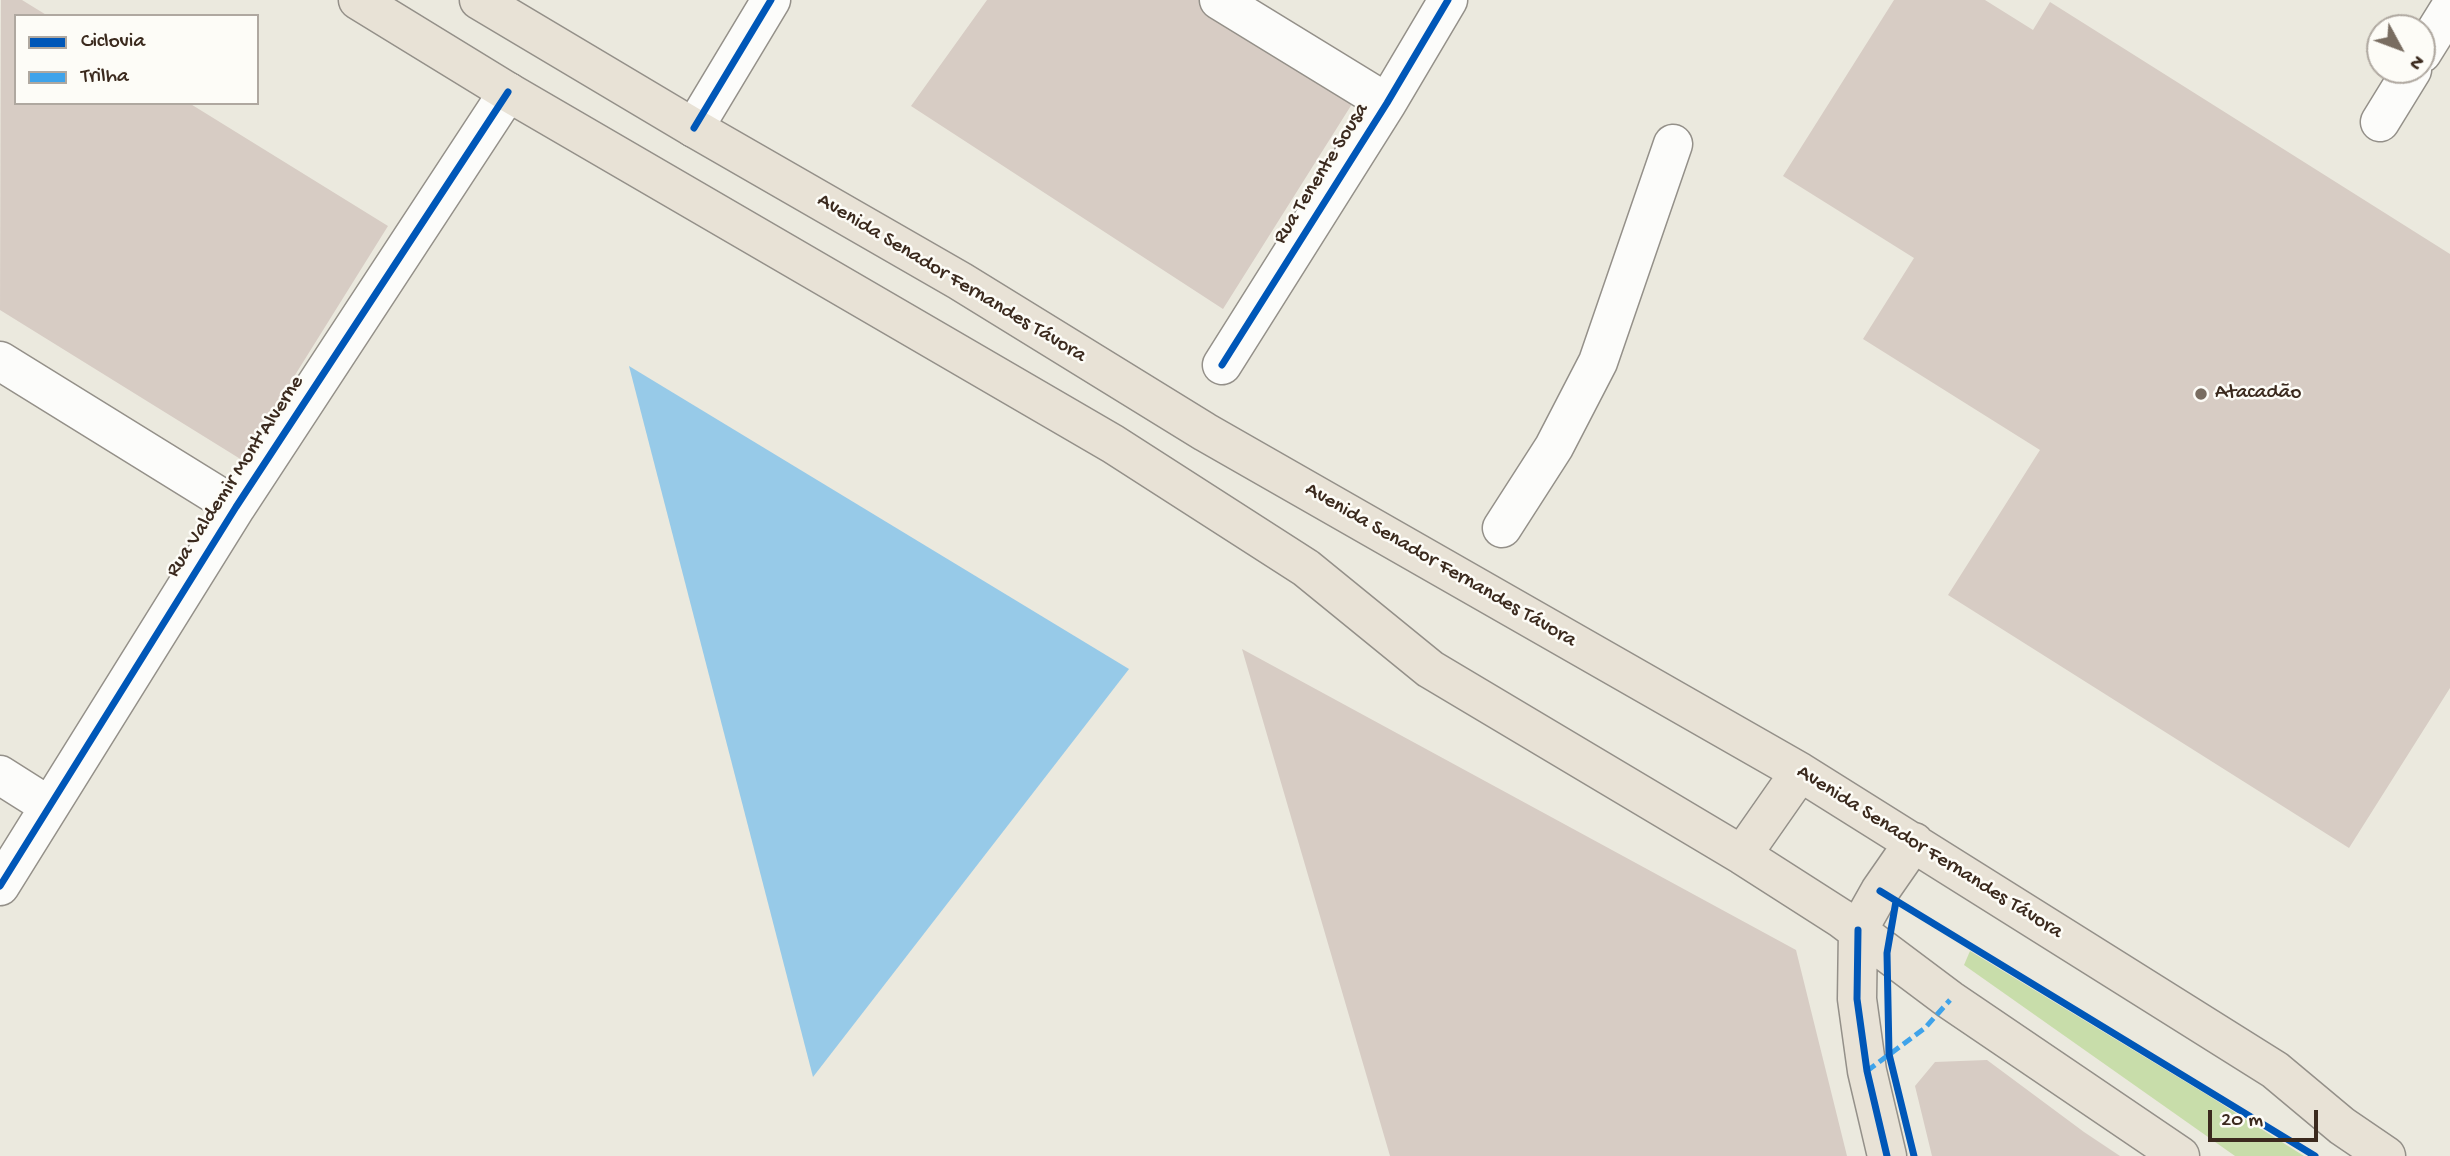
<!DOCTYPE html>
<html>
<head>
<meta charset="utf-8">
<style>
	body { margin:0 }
	#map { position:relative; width:2450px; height:1156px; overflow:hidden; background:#ebe9de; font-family:"Gochi Hand",sans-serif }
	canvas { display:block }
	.legend { position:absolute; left:14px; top:14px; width:245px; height:91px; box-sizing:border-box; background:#fdfcf7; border:2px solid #afa8a0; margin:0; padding:9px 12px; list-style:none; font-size:21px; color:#3b2a1e }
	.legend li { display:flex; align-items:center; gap:14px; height:35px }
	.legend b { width:35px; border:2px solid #afa8a0 }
	.north { position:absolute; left:2366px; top:14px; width:70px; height:70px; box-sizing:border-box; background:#fdfcf7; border:2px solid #afa8a0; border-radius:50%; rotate:131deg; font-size:19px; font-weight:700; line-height:28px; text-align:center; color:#3b2a1e }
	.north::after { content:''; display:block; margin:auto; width:24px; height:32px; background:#796d61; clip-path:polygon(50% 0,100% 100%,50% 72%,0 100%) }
	.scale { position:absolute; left:2208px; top:1110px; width:110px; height:32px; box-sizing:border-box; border:4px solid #3b2a1e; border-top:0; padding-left:9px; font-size:21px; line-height:24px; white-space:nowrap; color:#3b2a1e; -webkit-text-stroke:5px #fdfcf7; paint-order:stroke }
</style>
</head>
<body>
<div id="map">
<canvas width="2450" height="1156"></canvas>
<ul class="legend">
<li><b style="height:9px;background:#0057b8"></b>Ciclovia</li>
<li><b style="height:9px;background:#3fa3ea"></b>Trilha</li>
</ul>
<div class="north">N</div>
<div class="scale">20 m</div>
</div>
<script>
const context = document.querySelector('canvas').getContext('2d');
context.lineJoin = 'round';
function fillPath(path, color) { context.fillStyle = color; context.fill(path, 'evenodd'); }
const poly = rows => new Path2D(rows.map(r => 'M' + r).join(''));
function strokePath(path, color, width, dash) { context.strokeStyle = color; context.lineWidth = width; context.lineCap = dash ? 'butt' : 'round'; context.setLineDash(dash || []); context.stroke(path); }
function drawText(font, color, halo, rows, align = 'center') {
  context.font = font + ' "Gochi Hand",sans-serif'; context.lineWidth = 5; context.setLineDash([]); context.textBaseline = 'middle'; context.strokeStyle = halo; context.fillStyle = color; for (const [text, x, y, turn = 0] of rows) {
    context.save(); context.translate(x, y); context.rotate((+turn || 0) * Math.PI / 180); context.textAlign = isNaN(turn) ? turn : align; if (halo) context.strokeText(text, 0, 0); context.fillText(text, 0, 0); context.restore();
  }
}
const green = poly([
	[1970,951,2209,1096,2304,1156,2235,1156,1964,965]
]);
const water = poly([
	[629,366,1129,669,813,1077]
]);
const building = poly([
	[1,0,22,0,48,16,16,16,16,103,189,103,388,226,242,460,0,310],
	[987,0,1201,0,1352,104,1223,309,911,106],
	[1894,0,1985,0,2033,30,2050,2,2450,254,2450,688,2349,848,1948,595,2040,450,1863,339,1914,258,1783,176],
	[1242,649,1796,950,1847,1156,1390,1156],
	[1987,1060,2084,1132,2120,1156,1932,1156,1915,1086,1935,1062]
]);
const minor = poly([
	[1219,0,1387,103],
	[2422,53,2450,8],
	[2380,122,2412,70],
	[694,128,771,0],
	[0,361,236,507],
	[1222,365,1387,103,1448,0],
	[1502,528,1554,447,1598,362,1673,144],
	[0,775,49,806],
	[0,886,236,507,508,92]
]);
const major = poly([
	[358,0,508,92,1113,444,1306,568,1430,669,1742,855,1842,919,1950,1000,2180,1156],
	[479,0,694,128,960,281,1205,432,1800,772,2275,1070,2342,1126,2386,1156],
	[1742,855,1800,772],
	[1887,1156,1867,1071,1857,999,1858,930,1880,891,1914,842]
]);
const quiet = poly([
	[1867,1071,1925,1028,1950,1000]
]);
const cycleway = poly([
	[694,128,771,0],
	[1222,365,1387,103,1448,0],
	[0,886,236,507,508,92],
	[1880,891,2315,1156],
	[1896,901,1887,953,1889,1054,1914,1156],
	[1858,930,1857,999,1867,1071,1887,1156]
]);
const markers = [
	[2201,394,7,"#796d61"]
];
const streetNames = [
	["Rua Tenente Sousa",1322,174,-58],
	["Avenida Senador Fernandes Távora",951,279,31],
	["Rua Valdemir Mont'Alverne",236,477,-57],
	["Avenida Senador Fernandes Távora",1440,566,30],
	["Avenida Senador Fernandes Távora",1929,853,32]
];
const poiNames = [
	["Atacadão",2215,394]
];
fillPath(green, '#c8ddaa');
fillPath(water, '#97cae8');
fillPath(building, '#d7ccc4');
strokePath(minor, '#949089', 41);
strokePath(major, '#949089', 41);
strokePath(minor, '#fcfcfa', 38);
strokePath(major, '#e8e2d6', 38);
strokePath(quiet, '#3fa3ea', 5, [10, 5]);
strokePath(cycleway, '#0057b8', 7);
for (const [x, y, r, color] of markers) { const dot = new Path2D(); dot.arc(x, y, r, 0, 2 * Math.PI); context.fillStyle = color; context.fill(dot); strokePath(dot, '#fdfcf7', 2.5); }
drawText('21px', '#3b2a1e', '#fdfcf7', streetNames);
drawText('21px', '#3b2a1e', '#fdfcf7', poiNames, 'left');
</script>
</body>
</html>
